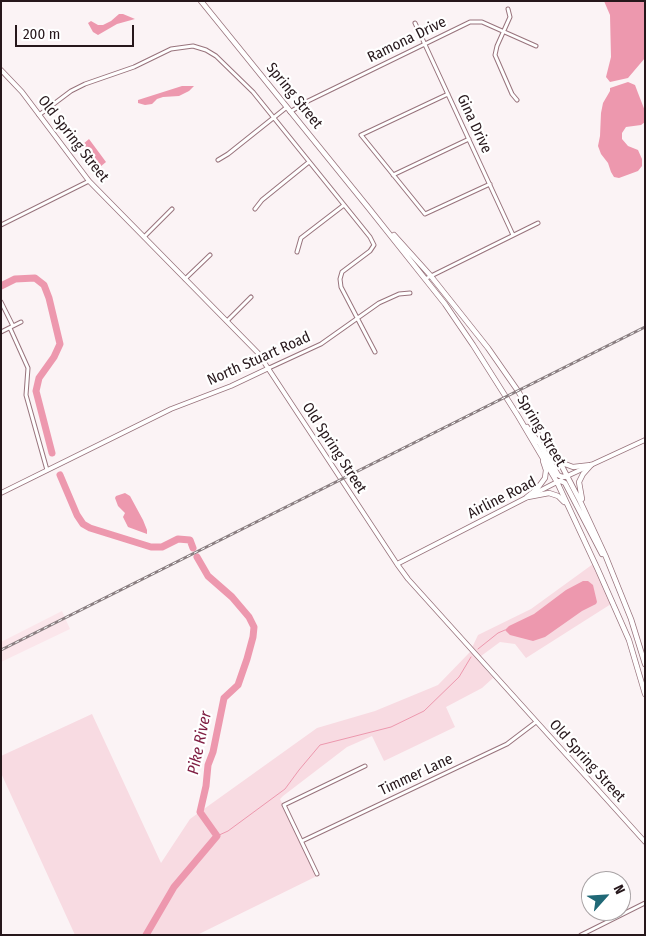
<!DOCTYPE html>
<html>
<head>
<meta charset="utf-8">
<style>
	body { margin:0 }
	#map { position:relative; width:646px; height:936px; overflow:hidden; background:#fbf3f5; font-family:"Fira Sans Condensed",sans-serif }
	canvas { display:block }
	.frame { position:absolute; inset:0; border:2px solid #26171b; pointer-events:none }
	.north { position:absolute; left:581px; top:871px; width:50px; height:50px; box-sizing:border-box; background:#fff; border:1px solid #a8a2a4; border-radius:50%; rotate:64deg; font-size:14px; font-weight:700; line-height:20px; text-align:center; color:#26171b }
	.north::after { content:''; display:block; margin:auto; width:18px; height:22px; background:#206876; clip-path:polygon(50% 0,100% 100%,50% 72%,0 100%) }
	.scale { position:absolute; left:15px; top:25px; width:119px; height:22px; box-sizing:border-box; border:2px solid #26171b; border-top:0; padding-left:6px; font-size:15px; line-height:18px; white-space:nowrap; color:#26171b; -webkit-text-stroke:4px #fff; paint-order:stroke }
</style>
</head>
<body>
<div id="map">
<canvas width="646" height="936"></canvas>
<div class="frame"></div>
<div class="north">N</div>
<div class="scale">200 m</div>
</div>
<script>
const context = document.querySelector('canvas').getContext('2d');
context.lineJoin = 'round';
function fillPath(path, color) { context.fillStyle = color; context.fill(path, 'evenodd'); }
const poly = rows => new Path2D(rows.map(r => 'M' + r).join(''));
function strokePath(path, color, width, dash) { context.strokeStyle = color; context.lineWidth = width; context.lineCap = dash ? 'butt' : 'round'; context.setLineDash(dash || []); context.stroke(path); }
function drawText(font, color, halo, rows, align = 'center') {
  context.font = font + ' "Fira Sans Condensed",sans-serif'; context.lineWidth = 4.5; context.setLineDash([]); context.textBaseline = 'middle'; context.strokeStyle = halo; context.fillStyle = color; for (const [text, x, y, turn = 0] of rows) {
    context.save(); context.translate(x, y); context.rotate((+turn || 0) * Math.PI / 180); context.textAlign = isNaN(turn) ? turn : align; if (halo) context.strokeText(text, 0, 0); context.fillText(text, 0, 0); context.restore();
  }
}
const built = poly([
	[62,611,70,629,1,662,1,642]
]);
const green = poly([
	[593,564,611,604,526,658,515,644,500,642,477,659,493,678,482,688,446,707,455,727,384,761,372,736,347,747,283,796,280,799,317,876,197,935,75,935,1,773,1,756,92,714,161,863,190,819,317,728,375,711,438,685,470,652,478,635,531,609]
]);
const water = poly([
	[604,1,645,1,645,58,628,78,610,82,606,77,611,57,610,15],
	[119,14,123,14,135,19,117,24,98,35,93,32,88,23,91,21,98,25,103,25,111,21],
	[628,82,635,85,638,93,645,111,645,122,641,125,626,127,622,133,622,139,628,146,638,150,642,159,642,166,638,171,619,178,614,177,611,172,608,163,601,154,598,146,600,136,601,113,603,103,610,91,610,88],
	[182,86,194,86,189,91,179,96,163,97,157,99,152,104,145,105,138,103,138,100],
	[89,139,106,162,100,167,97,167,82,148,82,145],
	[125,493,130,496,143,520,147,530,147,534,128,527,123,517,125,513,118,506,115,498,116,496],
	[583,581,588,581,593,585,597,602,596,604,582,611,545,637,533,641,510,635,505,630,509,626,534,614,566,590]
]);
const stream = poly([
	[478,649,498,633,505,630],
	[217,836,228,831,285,789,299,770,320,745,391,727,424,711,459,677,471,657]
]);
const river = poly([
	[1,286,15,279,35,278,44,285,49,298,60,344,54,357,39,378,36,391,52,453],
	[60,475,77,515,83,524,90,528,151,547,162,547,178,539,190,540,193,548],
	[146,935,174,887,217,836,200,812,206,786,208,765,213,752,224,698,238,685,247,659,253,637,254,627,249,617,232,597,208,576,197,557]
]);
const minor = poly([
	[508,9,510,17,497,46,495,55,512,94,517,100],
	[415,23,513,235],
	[448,94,361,135,425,214,490,184],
	[290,112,308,101,470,22,482,22,536,46],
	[39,115,71,91,85,84,134,67,171,49,193,46,206,50,216,56,253,92,370,237,374,245,370,251,342,272,340,279,341,287,375,352],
	[218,160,228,154,287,107],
	[393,175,469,139],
	[255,209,262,200,309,162],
	[1,225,89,181],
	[144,237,172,209],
	[297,252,301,238,344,205],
	[185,279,210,255],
	[425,279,538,223],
	[1,302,13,326],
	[227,321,251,297],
	[10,328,28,368,26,395,47,470],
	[1,332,21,322],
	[269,368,321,344,379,303,399,294,410,293],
	[302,841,507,744,536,722],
	[317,874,284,805,365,766],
	[581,935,645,903]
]);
const tertiary = poly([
	[1,70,22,92,89,181,258,353,397,564,408,579,645,842],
	[565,477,645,440],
	[1,493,171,409,231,386,269,368],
	[397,564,559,481]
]);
const secondary = poly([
	[201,1,367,206,445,304,473,345,518,416,557,482,598,570,629,640,645,694],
	[394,235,430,275,488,348,518,391,553,449,580,501,606,557,631,619,645,664],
	[527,427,540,444,558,475,562,477,567,476],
	[560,459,565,464,573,467,591,465],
	[557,482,561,481,565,483,602,554],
	[527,497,537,489,545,478,546,470,543,461],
	[528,497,549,493,558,496,564,502],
	[582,499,579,482,583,474,591,465]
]);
const rail = poly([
	[1,650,645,327]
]);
const streetNames = [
	["Ramona Drive",407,40,-26],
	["Spring Street",294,96,51],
	["Gina Drive",474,124,65],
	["Old Spring Street",73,139,52],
	["North Stuart Road",259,359,-24],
	["Spring Street",541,431,59],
	["Old Spring Street",334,448,57],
	["Airline Road",502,498,-27],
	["Old Spring Street",587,761,48],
	["Timmer Lane",416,775,-25]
];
const waterNames = [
	["Pike River",200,743,-78]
];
fillPath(built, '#fbe6eb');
fillPath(green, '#f8dbe2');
fillPath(water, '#ed98ae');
strokePath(stream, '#ed98ae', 1);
strokePath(river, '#ed98ae', 7);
strokePath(minor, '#98737c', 5);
strokePath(tertiary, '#98737c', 5.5);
strokePath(secondary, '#98737c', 6);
strokePath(minor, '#fff', 3);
strokePath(tertiary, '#fff', 4);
strokePath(secondary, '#fff', 4.5);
strokePath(rail, '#8a7e81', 3);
strokePath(rail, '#fff', 1, [4]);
drawText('15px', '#26171b', '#fff', streetNames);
drawText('italic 16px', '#7e1c41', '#fff', waterNames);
</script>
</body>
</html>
